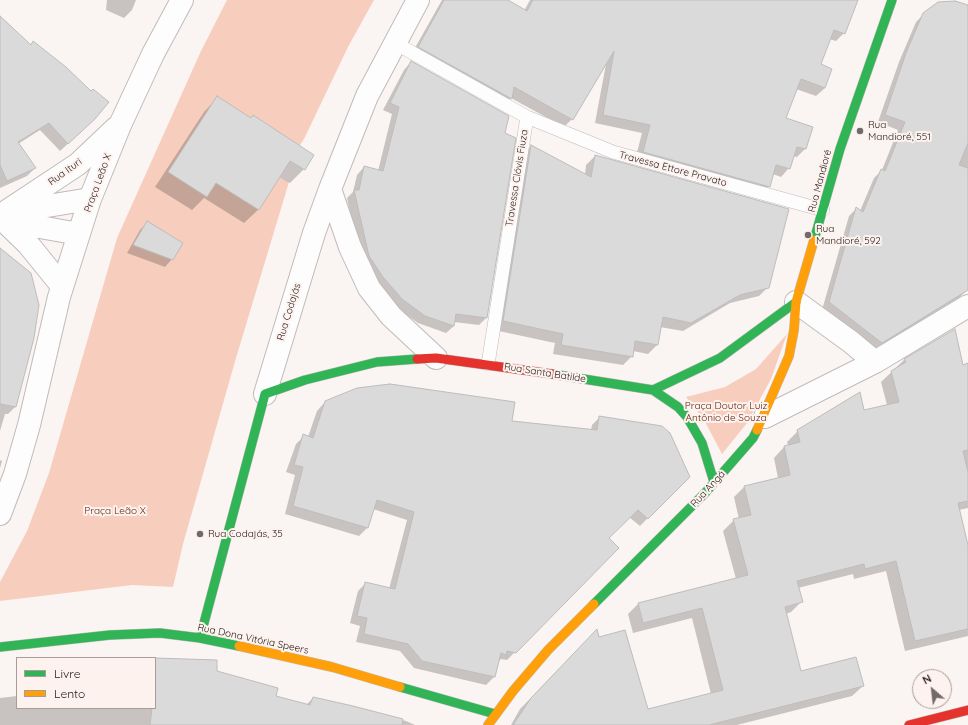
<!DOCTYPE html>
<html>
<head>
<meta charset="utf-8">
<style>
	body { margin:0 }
	#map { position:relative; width:968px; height:725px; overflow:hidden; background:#faf4f2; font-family:Quicksand,sans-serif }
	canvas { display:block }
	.legend { position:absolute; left:16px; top:657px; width:140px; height:52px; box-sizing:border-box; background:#fef2ee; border:1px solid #a79e9c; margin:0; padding:5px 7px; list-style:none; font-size:12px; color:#252120 }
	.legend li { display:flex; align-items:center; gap:8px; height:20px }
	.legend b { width:20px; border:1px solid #a79e9c }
	.north { position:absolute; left:912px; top:669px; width:40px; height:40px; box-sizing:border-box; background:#fef2ee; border:1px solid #a79e9c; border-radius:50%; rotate:332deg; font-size:11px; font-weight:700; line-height:16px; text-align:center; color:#252120 }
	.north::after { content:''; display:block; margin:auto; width:14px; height:18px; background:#706b6a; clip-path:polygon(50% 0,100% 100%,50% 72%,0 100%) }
</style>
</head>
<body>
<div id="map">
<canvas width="968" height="725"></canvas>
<ul class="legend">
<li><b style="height:5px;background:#30b455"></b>Livre</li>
<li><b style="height:5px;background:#ff9f0a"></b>Lento</li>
</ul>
<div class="north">N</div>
</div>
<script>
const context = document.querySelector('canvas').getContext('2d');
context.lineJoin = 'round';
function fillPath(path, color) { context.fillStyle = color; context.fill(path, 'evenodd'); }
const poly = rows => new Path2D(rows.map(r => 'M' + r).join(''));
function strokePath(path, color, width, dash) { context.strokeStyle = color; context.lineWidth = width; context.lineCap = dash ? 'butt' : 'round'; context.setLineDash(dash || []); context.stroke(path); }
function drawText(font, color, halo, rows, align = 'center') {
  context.font = font + ' Quicksand,sans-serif'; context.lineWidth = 4; context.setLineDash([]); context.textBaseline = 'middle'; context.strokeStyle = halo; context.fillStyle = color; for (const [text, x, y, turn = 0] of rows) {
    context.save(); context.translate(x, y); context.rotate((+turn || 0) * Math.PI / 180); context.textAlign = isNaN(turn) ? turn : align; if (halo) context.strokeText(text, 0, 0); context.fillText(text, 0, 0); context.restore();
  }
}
const green = poly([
	[227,0,374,0,348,47,304,139,279,177,289,182,236,358,183,544,173,587,132,585,0,601,0,582,27,531,49,473,117,238,201,51],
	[787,334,771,379,747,423,722,454,703,418,686,397,725,387,756,369]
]);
const shadow = poly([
	[107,0,136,0,132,10,124,18,106,10],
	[442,0,506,0,524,11,530,0,857,0,844,33,836,41,829,39,820,65,825,88,816,96,796,89,785,119,812,128,805,149,797,157,793,156,789,168,781,177,773,174,769,186,761,195,635,160,642,133,595,123,606,64,572,119,564,127,511,98,503,107,411,55],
	[968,6,968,280,967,290,959,298,874,350,822,310,849,216,856,209,860,211,874,178,882,170,898,130,878,122,899,62,916,22,924,14],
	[0,28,30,45,34,42,86,127,60,151,40,130,18,144,35,168,27,176,0,188],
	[411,62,504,133,486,318,479,325,454,322,454,326,446,333,418,323,394,306,361,264,347,198,353,192,357,175,364,167,378,171,392,114,383,110,404,70],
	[217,98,313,155,304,169,290,183,279,177,258,210,244,223,204,198,192,210,155,187,204,112],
	[531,146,585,175,586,165,595,156,768,287,759,296,730,303,683,331,660,327,657,345,648,354,633,351,632,356,623,365,553,354,555,343,494,330,522,155],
	[148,222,172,259,165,267,127,253,140,230],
	[0,250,15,407,8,414,5,414,0,431],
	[954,330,962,366,968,364,968,508,959,510,968,549,968,636,905,651,886,571,854,579,853,574,798,588,801,602,791,612,786,614,800,672,863,686,852,696,737,725,511,725,520,709,597,631,599,638,647,710,711,694,692,618,633,633,628,614,638,604,736,579,723,531,734,520,739,519,734,497,744,487,778,478,774,458,784,447,788,446,787,442,798,431,863,411,887,405,881,382,904,360],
	[325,402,591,430,592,425,600,417,688,477,640,526,629,517,608,538,618,548,507,660,501,659,498,662,494,677,486,685,414,668,400,651,356,642,360,626,350,623,358,591,366,583,389,589,407,520,373,509,367,528,359,536,285,514,295,475,286,472,296,444,304,436,308,437,317,411],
	[0,460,2,461,0,468],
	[155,660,274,697,306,705,313,698,406,721,415,725,0,725,0,698,17,696,17,708,155,708]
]);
const building = poly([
	[444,0,508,0,527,11,533,0,858,0,845,34,834,30,821,64,832,69,825,88,801,79,786,118,813,127,806,149,797,147,790,169,776,165,770,187,643,152,650,125,603,115,614,51,573,120,514,87,512,99,418,47,444,0],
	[955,1,968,5,968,143,959,165,968,168,968,290,882,343,829,302,856,207,863,212,881,169,885,171,905,122,885,115,906,53,923,13,938,2,955,1],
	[0,16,31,45,33,41,66,67,91,91,93,89,109,102,95,119,68,144,49,123,18,142,36,168,7,181,0,165,0,16],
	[411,61,509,116,505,133,516,138,487,318,456,314,454,326,425,316,402,299,383,277,369,256,354,190,359,190,364,166,383,171,399,107,390,103,411,61],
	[217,96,251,118,253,115,314,155,305,170,290,161,259,210,216,183,207,197,168,172,217,96],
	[531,145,591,177,595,155,789,209,769,288,740,295,691,323,663,317,658,345,635,341,633,357,561,345,563,334,503,321,531,145],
	[147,221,183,243,173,260,133,245,147,221],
	[0,248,31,273,39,305,34,338,16,407,0,404,0,248],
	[955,329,963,365,968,363,968,450,963,451,968,472,968,501,958,503,968,545,968,629,915,641,896,561,865,569,864,564,797,581,803,602,785,607,801,671,856,657,864,686,709,725,513,725,531,698,597,629,599,637,625,630,648,709,723,690,702,608,643,623,638,603,748,575,733,519,751,515,744,486,790,475,784,446,800,442,797,430,860,392,864,410,899,402,891,371,906,362,904,359,955,329],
	[390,384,515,402,512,421,597,430,599,416,662,426,670,433,690,477,648,519,638,510,609,538,619,548,516,653,507,651,506,655,501,653,495,677,422,661,408,644,364,634,367,618,357,616,365,582,395,589,414,512,377,500,368,528,293,506,303,467,294,465,303,434,313,438,325,401,357,388,390,384],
	[155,658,217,660,217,671,278,688,276,696,310,705,313,697,353,706,403,719,402,725,150,725,152,708,155,708,155,658]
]);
const lane = poly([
	[395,43,527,117,488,364],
	[527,117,613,152,823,210]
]);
const street = poly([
	[330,189,350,247,369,288,391,316,436,358],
	[11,212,90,199],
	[4,213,78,164,116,128],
	[1,220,79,234],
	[3,220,28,244,62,286],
	[796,302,851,342,875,362],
	[265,394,314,233,330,189,367,96,418,0],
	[765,417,875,362,968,306],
	[0,514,15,474,29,425,59,297,90,199,120,125,153,54,182,0]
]);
const fast = poly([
	[814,240,840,149,892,0],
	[552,374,653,390,678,407,687,417,702,443,714,482],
	[653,390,720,358,796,302],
	[594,604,705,493,753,438,757,430],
	[200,638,265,394,305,380,377,362,417,359],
	[0,647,110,635,160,633,200,638,239,646],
	[400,687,495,714]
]);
const slow = poly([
	[757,430,789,356,794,330,796,302,814,240],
	[239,646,332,667,400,687],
	[488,725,513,691,548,650,594,604]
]);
const jam = poly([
	[417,359,436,358,552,374],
	[909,725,968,710]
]);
const markers = [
	[860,131,4,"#706b6a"],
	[808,235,4,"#706b6a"],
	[200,534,4,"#706b6a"]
];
const poiNames = [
	["Rua",868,125],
	["Mandioré, 551",868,137],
	["Rua",816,229],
	["Mandioré, 592",816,241],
	["Rua Codajás, 35",208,534]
];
const streetNames = [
	["Travessa Ettore Pravato",673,169,15],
	["Rua Ituri",65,172,-36],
	["Travessa Clóvis Fiuza",517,178,-81],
	["Rua Mandioré",820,181,-75],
	["Praça Leão X",98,183,-70],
	["Rua Codajás",289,312,-73],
	["Rua Santa Batilde",545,373,9],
	["Rua Angá",708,489,-47],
	["Rua Dona Vitória Speers",253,639,12]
];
const parkNames = [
	["Praça Doutor Luiz",726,406],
	["Antônio de Souza",726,418],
	["Praça Leão X",115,511]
];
fillPath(green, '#f7cebe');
fillPath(shadow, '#0003');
fillPath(building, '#dbdada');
strokePath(building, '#bdbcbc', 1);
strokePath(lane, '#c0bbba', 14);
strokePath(street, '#c0bbba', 24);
strokePath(fast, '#c0bbba', 10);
strokePath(slow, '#c0bbba', 10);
strokePath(jam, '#c0bbba', 10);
strokePath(lane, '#fefdfd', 13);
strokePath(street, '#fefdfd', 22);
strokePath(fast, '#30b455', 9);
strokePath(slow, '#ff9f0a', 9);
strokePath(jam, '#e5322d', 9);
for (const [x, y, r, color] of markers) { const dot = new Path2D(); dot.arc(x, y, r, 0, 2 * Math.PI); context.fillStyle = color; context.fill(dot); strokePath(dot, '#fef2ee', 1.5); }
drawText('10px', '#252120', '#fef2ee', poiNames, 'left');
drawText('10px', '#252120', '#fef2ee', streetNames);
drawText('10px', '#5b250f', '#fef2ee', parkNames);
</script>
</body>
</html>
